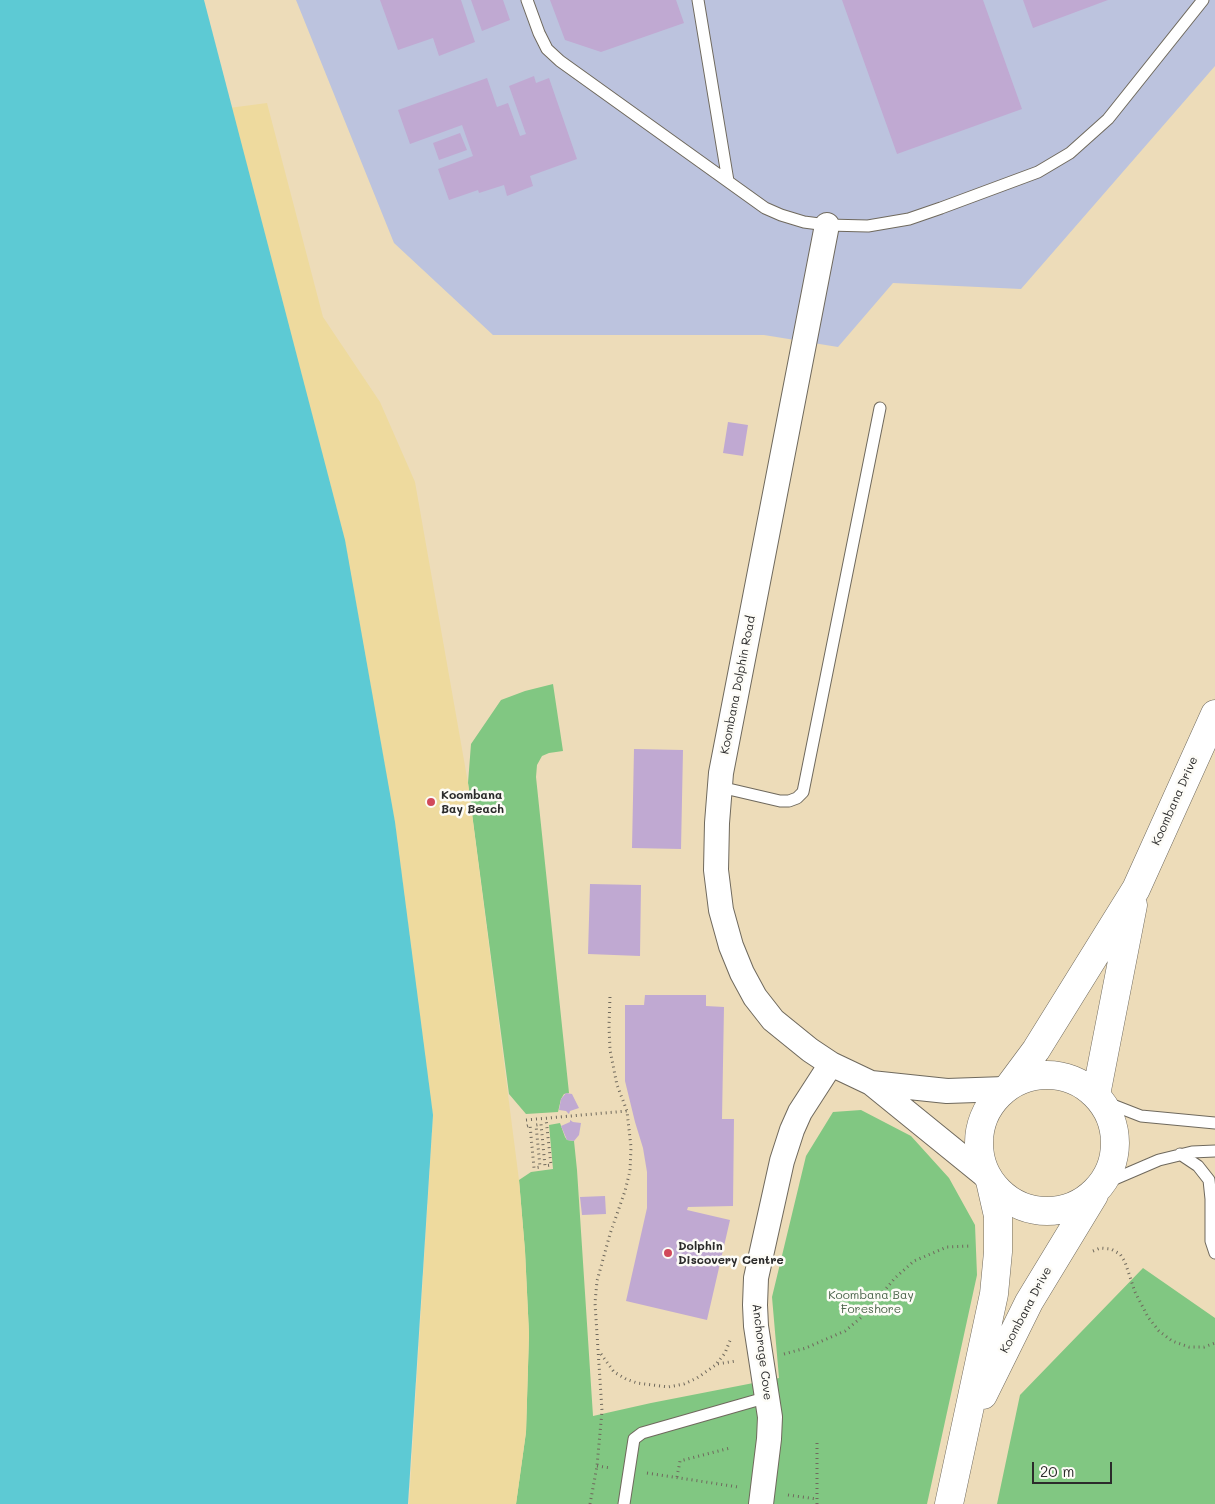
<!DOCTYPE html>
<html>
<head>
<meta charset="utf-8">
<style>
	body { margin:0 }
	#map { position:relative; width:1215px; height:1504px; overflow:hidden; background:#eddcb9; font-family:Mali,sans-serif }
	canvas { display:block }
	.scale { position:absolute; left:1032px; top:1462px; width:80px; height:22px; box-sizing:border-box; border:2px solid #2b2b2b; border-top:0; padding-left:6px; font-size:15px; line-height:18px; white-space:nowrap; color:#2b2b2b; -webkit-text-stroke:4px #fdfcf7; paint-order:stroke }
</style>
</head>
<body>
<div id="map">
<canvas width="1215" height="1504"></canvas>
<div class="scale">20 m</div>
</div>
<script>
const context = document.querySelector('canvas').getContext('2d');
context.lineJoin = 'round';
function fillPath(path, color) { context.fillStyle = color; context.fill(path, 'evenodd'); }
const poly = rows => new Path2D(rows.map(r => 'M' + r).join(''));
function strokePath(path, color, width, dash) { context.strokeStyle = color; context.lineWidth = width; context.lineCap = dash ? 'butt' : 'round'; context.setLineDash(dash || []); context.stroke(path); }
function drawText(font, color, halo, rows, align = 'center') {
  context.font = font + ' Mali,sans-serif'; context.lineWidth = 5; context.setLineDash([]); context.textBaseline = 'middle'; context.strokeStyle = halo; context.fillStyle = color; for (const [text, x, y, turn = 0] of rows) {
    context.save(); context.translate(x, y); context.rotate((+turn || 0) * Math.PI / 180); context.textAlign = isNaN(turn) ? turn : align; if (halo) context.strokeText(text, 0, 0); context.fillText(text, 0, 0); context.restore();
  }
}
const industrial = poly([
	[296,0,1215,0,1215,66,1021,289,893,283,838,347,764,335,493,335,394,243]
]);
const green = poly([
	[553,684,563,751,549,753,542,756,537,765,536,777,569,1093,564,1094,561,1099,558,1112,526,1114,509,1094,468,783,471,744,501,700,525,691],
	[861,1110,911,1136,949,1178,975,1225,977,1275,927,1504,516,1504,526,1432,529,1334,525,1251,519,1180,531,1172,553,1169,549,1125,560,1123,565,1137,567,1140,574,1141,577,1170,593,1416,651,1403,779,1378,772,1297,806,1156,833,1112],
	[1143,1268,1215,1318,1215,1504,997,1504,1020,1395]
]);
const sand = poly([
	[267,103,323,317,380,402,415,482,468,783,519,1180,525,1251,529,1334,526,1432,516,1504,409,1504,433,1115,229,108]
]);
const water = poly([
	[0,0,204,0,345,540,395,822,433,1115,408,1504,0,1504]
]);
const building = poly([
	[380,0,461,0,475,42,439,56,433,38,398,50],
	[471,0,503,0,510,20,482,31],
	[550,0,676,0,684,23,601,52,565,40],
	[842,0,983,0,1022,109,897,154],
	[1023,0,1108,0,1033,28],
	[534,76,536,83,549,78,577,159,530,176,533,186,507,196,504,185,479,193,478,190,449,200,438,169,473,156,462,125,410,144,398,110,487,78,497,107,508,103,520,136,526,134,509,86],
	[460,133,467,150,439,160,433,143],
	[728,422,748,425,743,456,723,453],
	[634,749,683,750,681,849,632,848],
	[590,884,641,885,640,956,588,954],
	[645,995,706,995,706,1006,724,1007,722,1119,734,1119,733,1206,688,1207,687,1210,730,1220,707,1320,626,1301,647,1208,647,1172,643,1148,635,1122,625,1081,625,1005,644,1005],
	[566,1093,572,1094,579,1108,570,1111,569,1114,566,1111,559,1110,561,1099],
	[570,1120,573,1122,581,1123,579,1135,574,1141,567,1140,561,1126,570,1122],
	[605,1196,606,1214,582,1215,580,1197]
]);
const path = poly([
	[526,1120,627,1111],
	[527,1126,530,1125,534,1168,540,1167,536,1125,541,1124,545,1166,551,1165,546,1119],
	[1093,1251,1100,1248,1111,1249,1120,1254,1125,1262,1135,1292,1148,1317,1159,1331,1172,1341,1189,1347,1204,1347,1215,1343],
	[601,1354,614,1372,626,1379,637,1383,668,1387,684,1384,697,1378,717,1364,736,1361],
	[784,1354,806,1348,845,1331,863,1316,895,1278,914,1261,947,1247,971,1246],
	[717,1363,725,1353,731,1338],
	[597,1466,611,1468],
	[647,1473,738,1487],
	[677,1477,680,1461,730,1448],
	[788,1495,817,1499],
	[590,1504,597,1466,602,1411,595,1303,597,1281,610,1234,625,1191,630,1171,631,1147,627,1111,617,1085,610,1050,609,1026,610,996],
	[817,1504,817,1442]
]);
const service = poly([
	[527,0,539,33,547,49,560,61,765,208,781,215,804,222,827,225,868,226,909,219,941,208,1038,172,1070,153,1108,119,1203,0],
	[698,0,728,181],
	[720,787,780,801,789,801,797,798,803,792,880,408],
	[1100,1100,1141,1116,1215,1123],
	[1180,1154,1198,1166,1209,1180,1211,1199,1211,1241,1215,1253],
	[1103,1184,1159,1160,1192,1152,1215,1151],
	[624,1504,634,1439,642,1433,768,1397]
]);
const minor = poly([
	[827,225,721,773,717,823,716,870,721,910,731,946,742,973,755,997,773,1020,810,1050,831,1064,871,1083,988,1178],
	[871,1083,947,1091,1005,1089],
	[761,1504,769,1439,770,1417,756,1326,755,1305,756,1278,782,1161,792,1130,800,1112,831,1064]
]);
const secondary = poly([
	'979 1143a68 68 0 1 1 136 0a68 68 0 1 1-136 0Z',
	[1010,1085,1036,1050,1136,889,1215,714],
	[1096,1095,1133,905],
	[983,1395,1029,1302,1094,1195],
	[949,1504,994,1294,998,1252,998,1216,990,1181]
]);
const markers = [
	[431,802,5,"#d1495b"],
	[668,1253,5,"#d1495b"]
];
const streetNames = [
	["Koombana Dolphin Road",738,685,-79],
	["Koombana Drive",1175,801,-66],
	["Koombana Drive",1026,1310,-62],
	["Anchorage Cove",762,1352,83]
];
const poiNames = [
	["Koombana",441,795],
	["Bay Beach",441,809],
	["Dolphin",678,1246],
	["Discovery Centre",678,1260]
];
const parkNames = [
	["Koombana Bay",871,1295],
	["Foreshore",871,1309]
];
fillPath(industrial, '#bcc3de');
fillPath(green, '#81c782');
fillPath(sand, '#eeda9e');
fillPath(water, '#5dcad4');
fillPath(building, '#c0a9d2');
strokePath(service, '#6f695d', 13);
strokePath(minor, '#6f695d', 26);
strokePath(secondary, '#6f695d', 29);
strokePath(path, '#6f695d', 3, [1, 4]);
strokePath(service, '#fff', 11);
strokePath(minor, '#fff', 24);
strokePath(secondary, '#fff', 28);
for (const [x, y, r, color] of markers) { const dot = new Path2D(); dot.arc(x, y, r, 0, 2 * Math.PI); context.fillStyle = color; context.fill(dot); strokePath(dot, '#fdfcf7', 2); }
drawText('12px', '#2b2b2b', '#fdfcf7', streetNames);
drawText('bold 12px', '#2b2b2b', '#fdfcf7', poiNames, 'left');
drawText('12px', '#496249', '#fdfcf7', parkNames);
</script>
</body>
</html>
